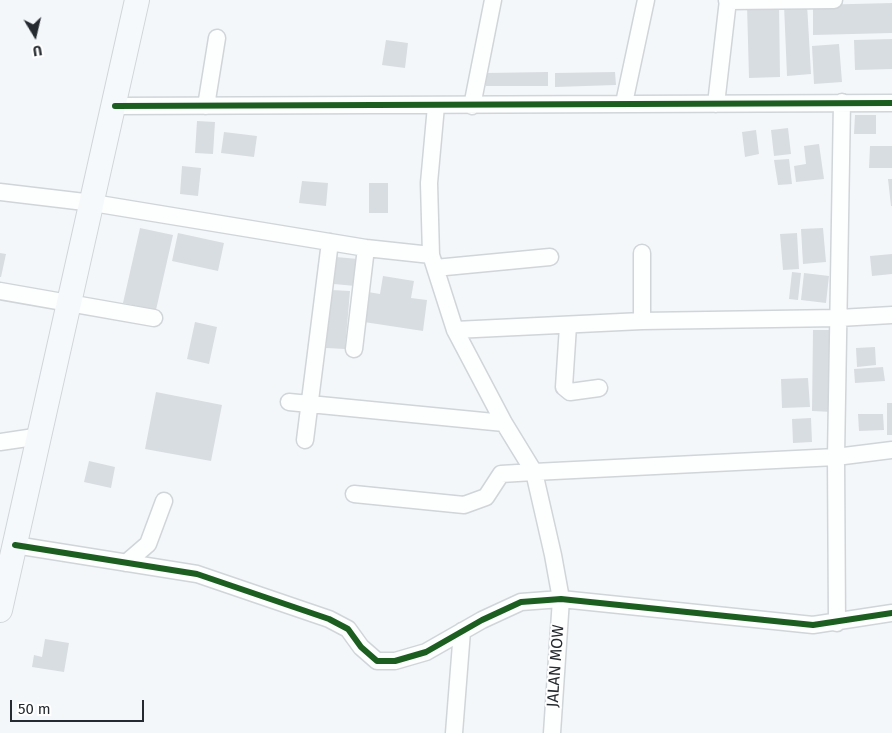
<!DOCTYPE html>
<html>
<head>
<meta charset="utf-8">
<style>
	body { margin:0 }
	#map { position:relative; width:892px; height:733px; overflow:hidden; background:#f4f7fa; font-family:"Fira Sans",sans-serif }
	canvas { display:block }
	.north { position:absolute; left:10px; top:10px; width:50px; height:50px; -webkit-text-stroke:4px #fff; paint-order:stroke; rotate:171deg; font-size:14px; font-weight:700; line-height:20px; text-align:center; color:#242a2f }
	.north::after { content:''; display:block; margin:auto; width:18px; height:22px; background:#242a2f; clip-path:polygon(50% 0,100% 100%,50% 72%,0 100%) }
	.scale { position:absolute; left:10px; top:700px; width:134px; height:22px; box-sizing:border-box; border:2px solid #242a2f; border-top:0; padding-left:6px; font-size:15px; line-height:18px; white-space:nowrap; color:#242a2f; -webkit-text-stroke:4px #fff; paint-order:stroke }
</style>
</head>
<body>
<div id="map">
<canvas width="892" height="733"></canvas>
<div class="north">U</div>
<div class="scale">50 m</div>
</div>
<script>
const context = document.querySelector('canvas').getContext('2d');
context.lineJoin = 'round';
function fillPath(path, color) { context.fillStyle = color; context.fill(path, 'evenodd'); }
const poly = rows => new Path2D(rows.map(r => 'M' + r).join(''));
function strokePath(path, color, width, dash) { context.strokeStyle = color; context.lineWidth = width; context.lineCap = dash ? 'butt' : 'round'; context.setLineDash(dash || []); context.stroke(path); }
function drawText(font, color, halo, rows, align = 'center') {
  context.font = font + ' "Fira Sans",sans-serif'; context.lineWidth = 4; context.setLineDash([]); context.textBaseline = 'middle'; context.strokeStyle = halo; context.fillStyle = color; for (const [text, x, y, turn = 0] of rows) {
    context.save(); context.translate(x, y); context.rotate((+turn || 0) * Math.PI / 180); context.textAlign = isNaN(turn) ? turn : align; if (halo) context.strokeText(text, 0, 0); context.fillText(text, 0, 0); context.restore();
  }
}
const building = poly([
	[892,3,892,33,813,35,813,5],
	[779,4,780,77,749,78,747,5],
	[807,4,811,74,787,76,784,5],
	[892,39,892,69,855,70,854,40],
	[386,40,408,43,405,68,382,65],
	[839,44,842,82,814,84,812,46],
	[548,72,548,86,486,86,486,73],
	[615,72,616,85,555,87,555,73],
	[855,115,876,115,876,134,854,134],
	[197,121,215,122,213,154,195,153],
	[788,128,791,154,774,156,771,130],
	[756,130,759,154,745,157,742,132],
	[224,132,257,136,254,157,221,153],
	[819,144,824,179,796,182,794,166,806,164,804,146],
	[870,146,892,146,892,168,869,168],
	[789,159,792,184,778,185,774,160],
	[182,166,201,168,198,196,180,194],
	[888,179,892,179,892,206,891,206],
	[302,181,328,183,326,206,299,203],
	[369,183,388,183,388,213,369,213],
	[140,228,173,235,156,310,123,303],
	[823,228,826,262,803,264,801,229],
	[178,233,224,243,218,271,172,261],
	[797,233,799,269,783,270,780,234],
	[0,253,6,254,1,277,0,277],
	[892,254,892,274,872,276,870,256],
	[336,257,358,259,355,286,334,284],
	[792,272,801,273,798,300,789,299],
	[804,273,829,276,826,303,801,300],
	[383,276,414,281,411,298,427,300,423,331,364,322,368,292,380,294],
	[331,290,350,291,345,349,326,348],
	[195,322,217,327,209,364,187,359],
	[813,330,834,330,833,412,812,411],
	[875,347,876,365,857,367,856,348],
	[883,367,885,381,855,383,854,369],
	[808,378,810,407,782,408,781,379],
	[156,392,222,405,211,461,145,449],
	[887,403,892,403,892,435,887,435],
	[858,414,883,414,884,430,859,431],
	[811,418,812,442,793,443,792,419],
	[89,461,115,467,111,488,84,482],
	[45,639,69,643,64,672,32,667,34,655,42,657]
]);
const street = poly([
	[727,1,834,0],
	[624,103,646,0],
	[716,104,728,0],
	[115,106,892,103],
	[206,106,217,38],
	[436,106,429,183,431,255,455,330,504,423,534,472,836,457,892,450],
	[472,106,493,0],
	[0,192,93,203,366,248,431,255],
	[642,253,642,321],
	[435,268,550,257],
	[0,291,154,318],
	[568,326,564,387,570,392,599,388],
	[455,330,642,321,839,318,892,315],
	[354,349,366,248],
	[289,402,504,423],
	[305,440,330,242],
	[0,442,41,436],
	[354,494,464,505,486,497,501,474,534,472,553,555,561,599,552,733],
	[15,545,197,574,329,619,348,629,361,647,377,661,395,661,426,652,482,620,521,602,561,599,813,625,892,613],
	[126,563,148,544,164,501],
	[837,623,836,457,842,102],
	[454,733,462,631]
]);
const secondary = poly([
	[0,610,137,0]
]);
const cycleway = poly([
	[115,106,892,103],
	[15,545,197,574,329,619,348,629,361,647,377,661,395,661,426,652,482,620,521,602,561,599,813,625,892,613]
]);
const streetNames = [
	["JALAN MOW",556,666,-86]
];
fillPath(building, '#d8dde1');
strokePath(street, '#d0d5d9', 19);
strokePath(secondary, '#d0d5d9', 26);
strokePath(street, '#fdfefe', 16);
strokePath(secondary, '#f6f9fb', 24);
strokePath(cycleway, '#1b5e20', 6);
drawText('16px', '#242a2f', '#fff', streetNames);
</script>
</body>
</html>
